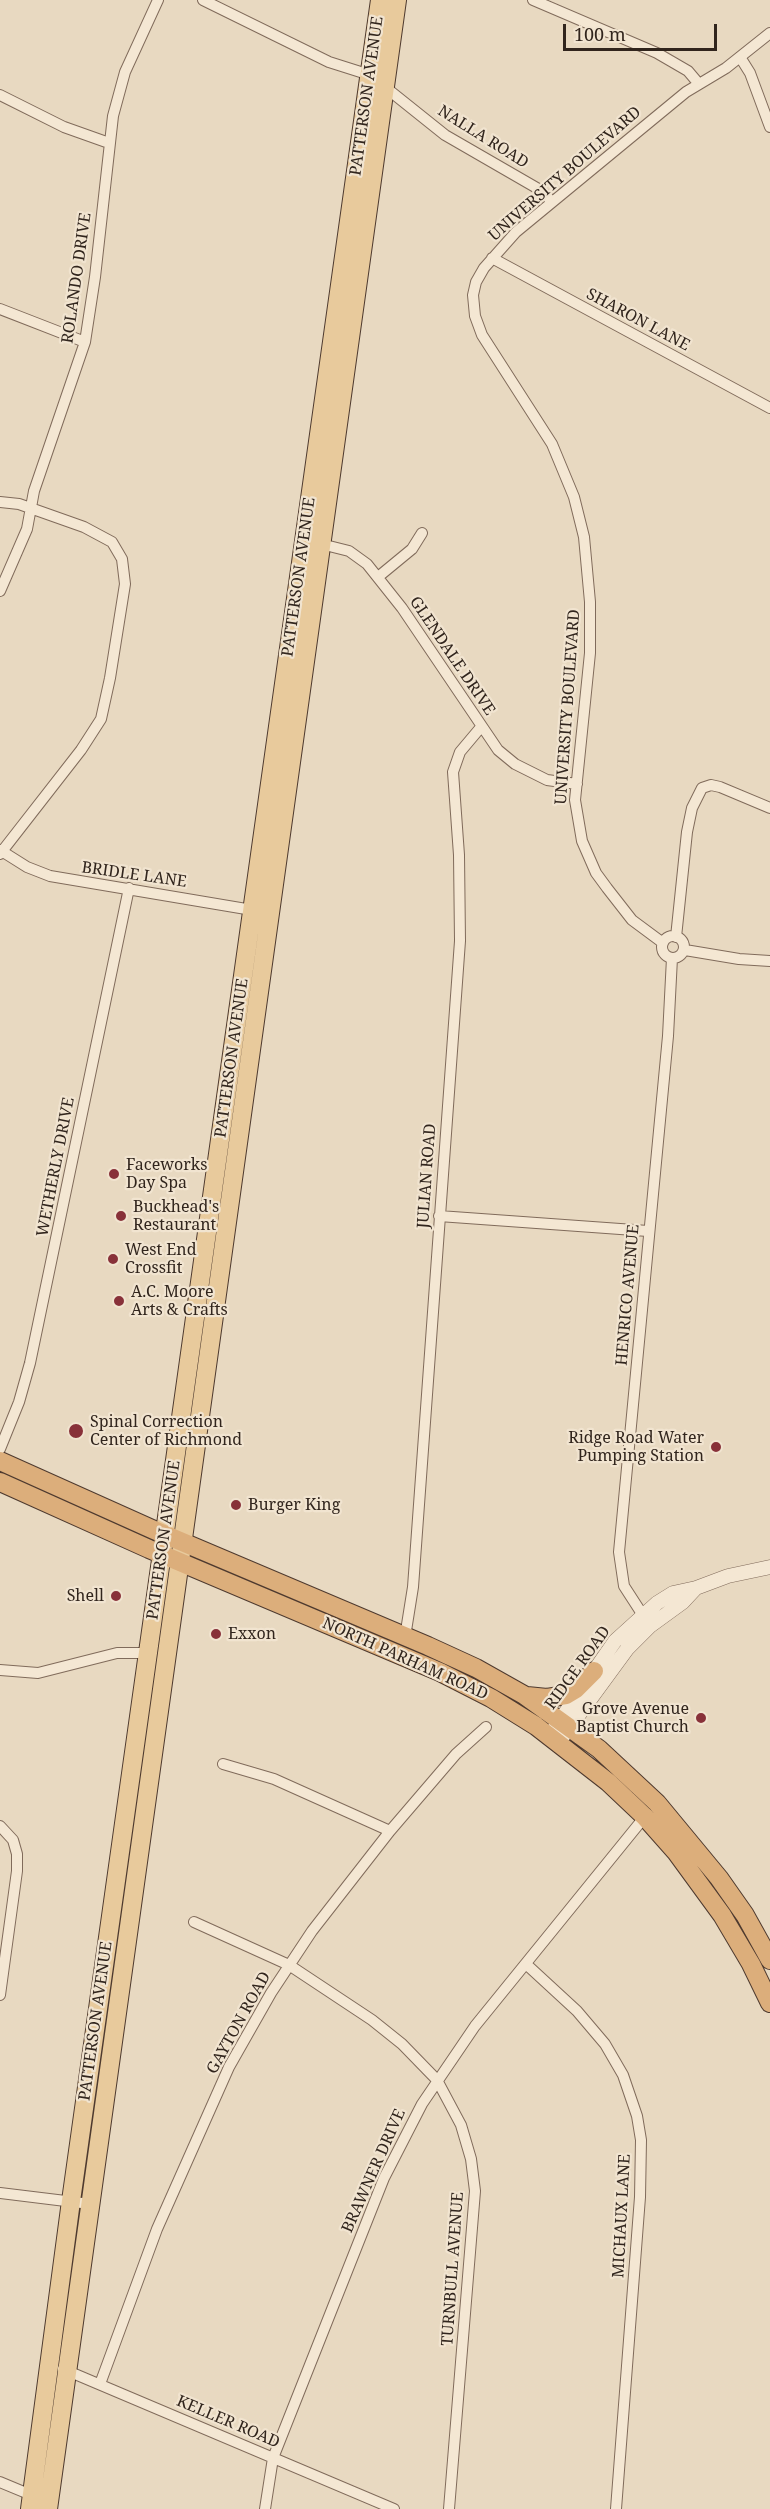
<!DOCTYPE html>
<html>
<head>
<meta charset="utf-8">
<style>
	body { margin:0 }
	#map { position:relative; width:770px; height:2509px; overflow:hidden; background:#e8d9c1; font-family:"Noto Serif",serif }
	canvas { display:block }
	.scale { position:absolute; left:563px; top:24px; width:154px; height:27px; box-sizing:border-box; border:3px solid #31251d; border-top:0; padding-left:8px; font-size:18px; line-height:21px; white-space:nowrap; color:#31251d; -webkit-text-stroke:4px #f1e4d0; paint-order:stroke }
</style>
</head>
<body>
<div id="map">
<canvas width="770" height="2509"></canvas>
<div class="scale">100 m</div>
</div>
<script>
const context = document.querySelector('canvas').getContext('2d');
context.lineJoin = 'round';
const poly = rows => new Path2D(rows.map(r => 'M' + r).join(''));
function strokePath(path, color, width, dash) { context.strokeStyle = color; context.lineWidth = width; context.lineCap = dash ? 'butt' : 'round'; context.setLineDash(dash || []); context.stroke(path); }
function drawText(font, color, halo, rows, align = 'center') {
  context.font = font + ' "Noto Serif",serif'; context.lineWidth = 4.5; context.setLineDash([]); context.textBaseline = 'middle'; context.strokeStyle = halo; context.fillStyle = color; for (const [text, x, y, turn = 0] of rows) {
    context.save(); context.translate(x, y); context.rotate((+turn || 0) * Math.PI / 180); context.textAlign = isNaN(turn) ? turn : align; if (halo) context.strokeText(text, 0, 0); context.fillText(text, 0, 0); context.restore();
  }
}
const minor = poly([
	[203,0,329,62,370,75,445,135,542,191,552,202],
	[533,0,657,53,688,71,699,84],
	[740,57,750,73,770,127],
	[0,95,64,127,109,143],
	[492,258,770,408],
	[0,309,85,342],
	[0,502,19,504,84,527,112,542,122,559,125,584,110,678,101,719,81,750,0,854],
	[317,543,349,551,367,564,402,608,498,750,515,764,547,780,577,784],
	[378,577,412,549,422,533],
	[0,591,27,529,34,491,85,342,95,277,113,116,125,72,158,0],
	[0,850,27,867,50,876,258,911],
	'662 947a11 11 0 1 1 22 0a11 11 0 1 1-22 0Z',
	[676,937,687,832,692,808,702,788,711,785,720,787,770,808],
	[663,943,632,920,607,888,596,873,582,841,575,800,590,653,590,602,584,537,574,497,552,444,482,335,475,316,473,295,476,282,484,268,516,232,686,92,726,68,770,33],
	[685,950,739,959,770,961],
	[439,1216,648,1231],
	[0,1449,19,1402,30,1363,129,888],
	[646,1620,624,1586,619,1552,668,1036,672,958],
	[405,1637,413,1587,460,941,459,855,453,772,460,752,481,727],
	[0,1670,38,1673,117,1653,149,1653],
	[223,1764,274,1779,390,1831],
	[0,1826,13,1840,17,1854,17,1871,0,1995],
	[194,1922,289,1965,372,2020,402,2044,437,2080,461,2125,471,2159,475,2191,449,2509],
	[526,1964,577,2011,605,2044,623,2075,637,2116,641,2140,640,2197,616,2509],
	[0,2193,90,2204],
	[63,2369,394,2509],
	[100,2384,157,2229,229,2067,271,1993,312,1931,390,1831,456,1754,486,1727],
	[0,2482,36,2497],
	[265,2509,273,2458,384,2178,422,2104,475,2026,647,1814]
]);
const tertiary = poly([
	[554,1729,615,1641,657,1603,673,1593,696,1588,728,1576,770,1567],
	[564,1735,627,1649,650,1626,683,1602,696,1588]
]);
const primary = poly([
	[30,2509,71,2201,380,0],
	[48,2509,397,0]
]);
const trunk = poly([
	[0,1461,154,1530,428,1646,476,1668,524,1695,599,1749,657,1803,719,1878,745,1915,770,1960],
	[0,1482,149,1549,440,1672,491,1698,536,1726,608,1782,645,1817,676,1852,722,1915,751,1964,770,2003],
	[527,1696,547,1698,566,1695,576,1689,594,1671]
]);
const markers = [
	[114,1174,6,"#883139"],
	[121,1216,6,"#883139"],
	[113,1259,6,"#883139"],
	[119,1301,6,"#883139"],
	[76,1431,8,"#883139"],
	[716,1447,6,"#883139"],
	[236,1505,6,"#883139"],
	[116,1596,6,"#883139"],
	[216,1634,6,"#883139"],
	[701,1718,6,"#883139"]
];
const streetNames = [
	["PATTERSON AVENUE",367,96,-82],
	["NALLA ROAD",483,137,32],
	["UNIVERSITY BOULEVARD",565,174,-41],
	["ROLANDO DRIVE",77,278,-82],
	["SHARON LANE",638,320,28],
	["PATTERSON AVENUE",299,577,-82],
	["GLENDALE DRIVE",452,656,56],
	["UNIVERSITY BOULEVARD",568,707,-86],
	["BRIDLE LANE",134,875,8],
	["PATTERSON AVENUE",232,1058,-82],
	["WETHERLY DRIVE",56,1167,-79],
	["JULIAN ROAD",427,1176,-86],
	["HENRICO AVENUE",628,1295,-85],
	["PATTERSON AVENUE",164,1540,-82],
	["NORTH PARHAM ROAD",405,1659,24],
	["RIDGE ROAD",578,1668,-54],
	["PATTERSON AVENUE",96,2021,-82],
	["GAYTON ROAD",239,2023,-61],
	["BRAWNER DRIVE",374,2171,-66],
	["MICHAUX LANE",622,2216,-87],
	["TURNBULL AVENUE",453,2269,-86],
	["KELLER ROAD",228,2422,23]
];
const poiNames = [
	["Faceworks",126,1165],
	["Day Spa",126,1183],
	["Buckhead's",133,1207],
	["Restaurant",133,1225],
	["West End",125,1250],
	["Crossfit",125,1268],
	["A.C. Moore",131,1292],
	["Arts & Crafts",131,1310],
	["Spinal Correction",90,1422],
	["Center of Richmond",90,1440],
	["Ridge Road Water",704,1438,"right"],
	["Pumping Station",704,1456,"right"],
	["Burger King",248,1505],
	["Shell",104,1596,"right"],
	["Exxon",228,1634],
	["Grove Avenue",689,1709,"right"],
	["Baptist Church",689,1727,"right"]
];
strokePath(minor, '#806b5b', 12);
strokePath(tertiary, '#806b5b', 15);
strokePath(primary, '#4e3a2f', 20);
strokePath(trunk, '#4e3a2f', 20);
strokePath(minor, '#f4e7d3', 10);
strokePath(tertiary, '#f4e7d3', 14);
strokePath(primary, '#e8ca9c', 18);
strokePath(trunk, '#dcae7b', 18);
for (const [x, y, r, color] of markers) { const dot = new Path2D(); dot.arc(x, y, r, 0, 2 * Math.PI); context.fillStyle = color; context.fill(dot); strokePath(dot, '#f1e4d0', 2); }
drawText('16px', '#31251d', '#f1e4d0', streetNames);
drawText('16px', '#31251d', '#f1e4d0', poiNames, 'left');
</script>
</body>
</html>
